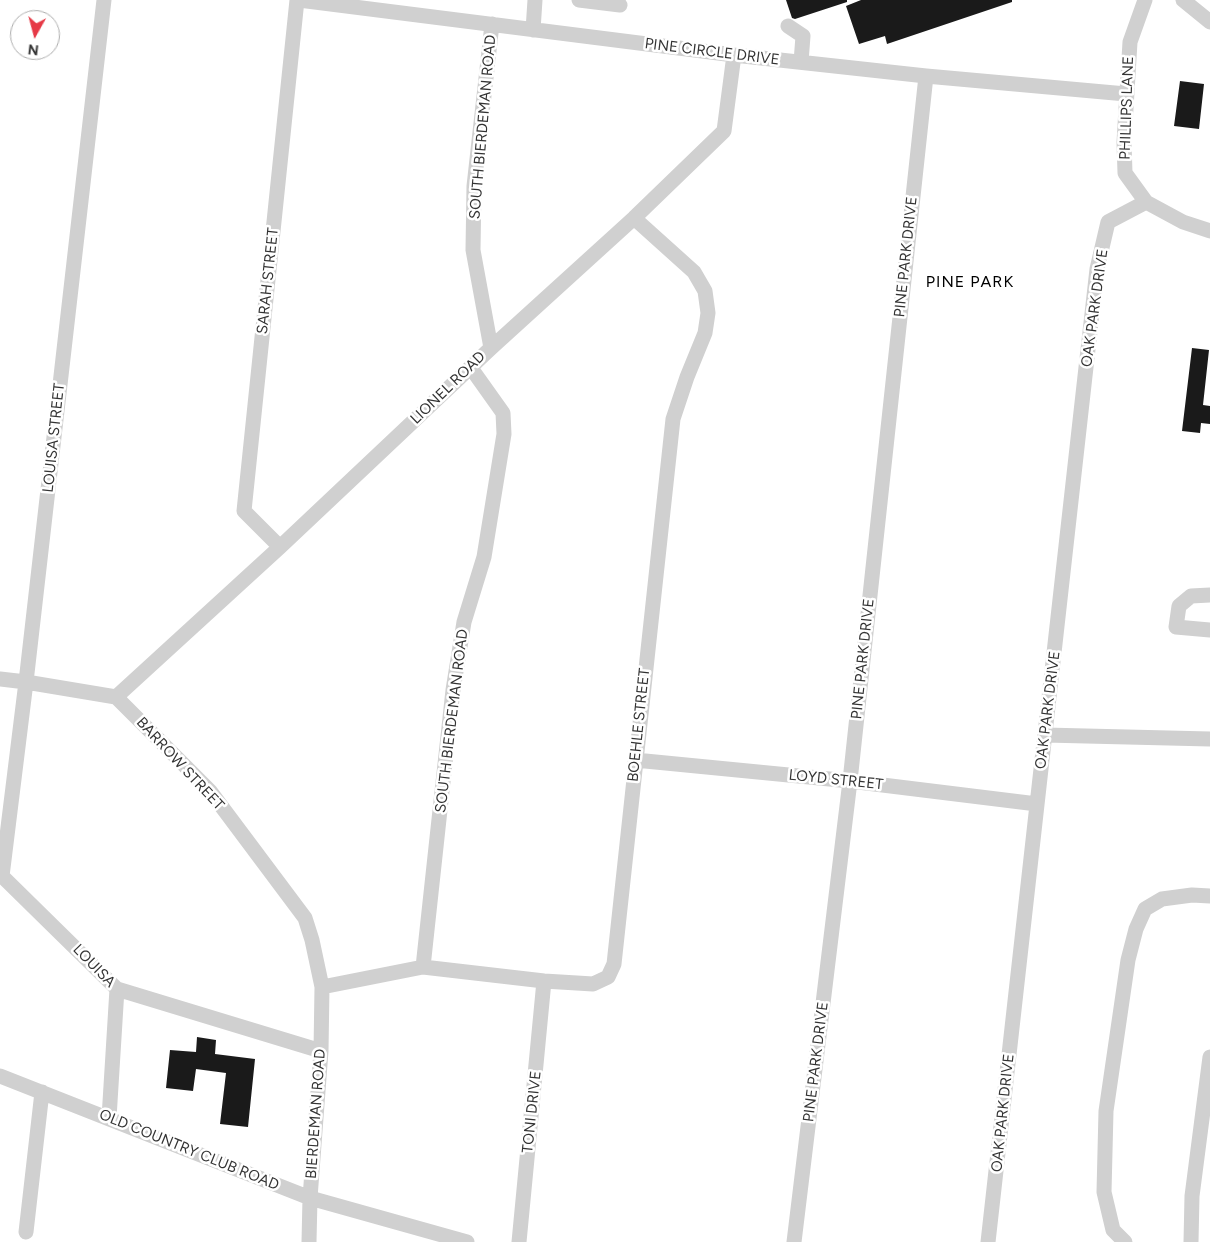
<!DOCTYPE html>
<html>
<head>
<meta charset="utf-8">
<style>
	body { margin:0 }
	#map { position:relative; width:1210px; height:1242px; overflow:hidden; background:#fff; font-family:Figtree,sans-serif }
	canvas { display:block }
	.north { position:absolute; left:10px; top:10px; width:50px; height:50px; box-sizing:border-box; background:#fff; border:1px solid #adadad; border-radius:50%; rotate:187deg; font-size:14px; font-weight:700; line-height:20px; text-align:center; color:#333 }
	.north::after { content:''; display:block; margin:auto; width:18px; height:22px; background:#e63946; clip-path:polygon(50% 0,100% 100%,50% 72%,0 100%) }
</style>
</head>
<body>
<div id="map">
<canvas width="1210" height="1242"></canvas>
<div class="north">N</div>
</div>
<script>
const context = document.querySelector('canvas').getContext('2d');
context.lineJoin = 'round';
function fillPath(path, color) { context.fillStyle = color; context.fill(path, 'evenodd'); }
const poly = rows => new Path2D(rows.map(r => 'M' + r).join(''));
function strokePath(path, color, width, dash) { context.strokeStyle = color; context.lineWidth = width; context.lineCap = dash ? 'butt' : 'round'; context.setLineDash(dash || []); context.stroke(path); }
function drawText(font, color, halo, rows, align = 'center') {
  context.font = font + ' Figtree,sans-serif'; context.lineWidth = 5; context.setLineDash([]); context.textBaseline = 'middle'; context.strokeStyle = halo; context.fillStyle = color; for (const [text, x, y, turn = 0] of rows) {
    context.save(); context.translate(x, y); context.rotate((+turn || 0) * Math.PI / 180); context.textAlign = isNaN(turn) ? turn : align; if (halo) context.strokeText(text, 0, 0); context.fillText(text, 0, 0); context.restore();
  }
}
const building = poly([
	[786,0,847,0,847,2,795,19,792,18],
	[861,0,1012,0,1012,2,887,44,885,36,859,44,846,6],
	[1180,81,1204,84,1199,129,1174,126],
	[1192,348,1209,350,1203,405,1210,406,1210,424,1201,423,1200,433,1182,431],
	[197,1037,216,1040,215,1054,255,1059,248,1127,220,1124,226,1073,196,1069,193,1091,166,1088,170,1050,196,1052]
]);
const minor = poly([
	[299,0,734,55,926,76,1126,94],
	[579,0,620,5],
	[1145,0,1130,42,1124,142,1125,173,1146,202,1183,222,1210,231],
	[1183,0,1210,22],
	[788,26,803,36,801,62],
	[533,30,535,0],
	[491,348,473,250,474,186,492,24],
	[280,547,244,511,297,0],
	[1210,595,1191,596,1179,606,1176,627,1210,630],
	[0,679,26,682,116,697,210,791,305,918,312,940,322,987,321,1051,310,1198,309,1242],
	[116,697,280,547,491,348,634,218,724,131,734,55],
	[1045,735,1210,739],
	[635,760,850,781,1037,804],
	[2,876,26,682,104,0],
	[0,877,2,876,117,989,321,1051],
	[423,967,453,690,464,622,484,557,504,434,503,413,471,368],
	[322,987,423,967,544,981,593,984,608,977,614,964,673,419,687,377,705,333,708,313,705,291,694,272,634,218],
	[0,1076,310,1198,467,1242],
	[109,1118,117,989],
	[26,1232,42,1092],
	[519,1242,544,981],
	[794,1242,850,781,926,76],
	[988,1242,1097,269,1108,222,1146,202],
	[1125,1242,1113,1230,1104,1192,1106,1111,1128,960,1136,929,1145,909,1162,899,1192,895,1210,896],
	[1191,1242,1192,1196,1210,1057]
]);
const streetNames = [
	["PINE CIRCLE DRIVE",712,52,7],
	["PHILLIPS LANE",1127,108,-88],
	["SOUTH BIERDEMAN ROAD",483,127,-85],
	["PINE PARK DRIVE",906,257,-84],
	["SARAH STREET",268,281,-84],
	["OAK PARK DRIVE",1095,308,-82],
	["LIONEL ROAD",448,388,-44],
	["LOUISA STREET",54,438,-84],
	["PINE PARK DRIVE",863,659,-84],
	["OAK PARK DRIVE",1048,710,-83],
	["SOUTH BIERDEMAN ROAD",452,721,-83],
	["BOEHLE STREET",639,725,-84],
	["BARROW STREET",180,764,47],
	["LOYD STREET",836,780,6],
	["LOUISA",94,966,46],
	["PINE PARK DRIVE",816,1062,-83],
	["TONI DRIVE",532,1112,-84],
	["OAK PARK DRIVE",1003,1113,-84],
	["BIERDEMAN ROAD",316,1114,-86],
	["OLD COUNTRY CLUB ROAD",189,1150,22]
];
const neighbourhoodNames = [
	["PINE PARK",970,282]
];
fillPath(building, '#1a1a1a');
strokePath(minor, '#d0d0d0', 15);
drawText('15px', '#333', '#fff', streetNames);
context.letterSpacing = '1px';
drawText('16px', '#000', '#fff', neighbourhoodNames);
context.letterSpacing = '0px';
</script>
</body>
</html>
